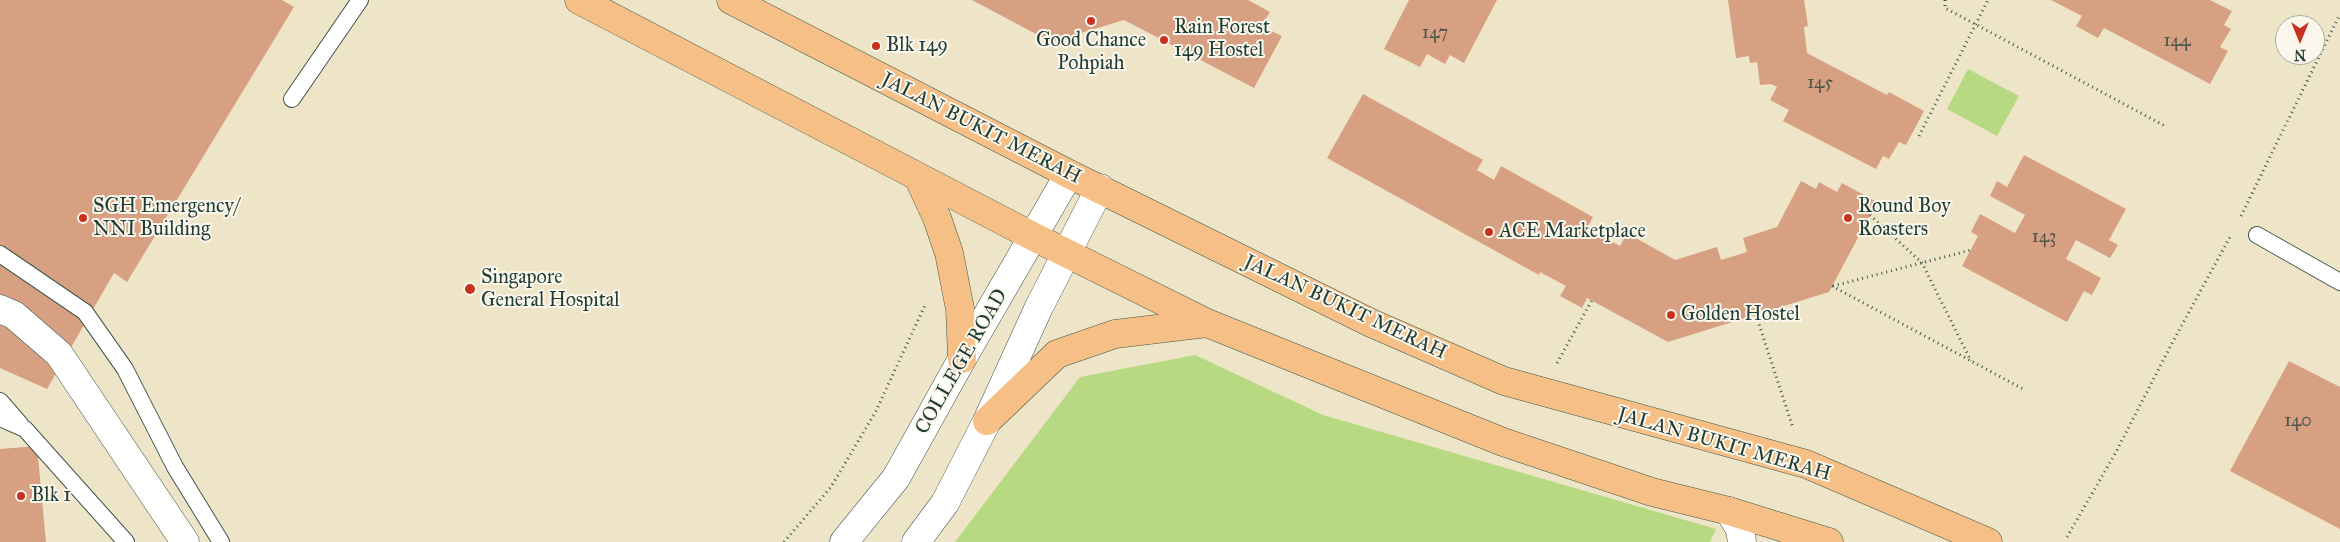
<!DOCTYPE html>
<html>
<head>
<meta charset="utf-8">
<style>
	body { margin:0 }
	#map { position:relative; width:2340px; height:542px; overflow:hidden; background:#eee5c8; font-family:"IM FELL Great Primer",serif }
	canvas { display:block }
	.north { position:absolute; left:2275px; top:15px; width:50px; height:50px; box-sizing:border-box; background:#fbf7ec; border:1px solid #a3ada2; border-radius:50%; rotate:180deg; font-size:14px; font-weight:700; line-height:20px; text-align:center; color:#1f3d34 }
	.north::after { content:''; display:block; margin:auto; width:18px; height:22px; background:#c8321e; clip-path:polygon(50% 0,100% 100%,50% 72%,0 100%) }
</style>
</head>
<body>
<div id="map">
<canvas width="2340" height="542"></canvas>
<div class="north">N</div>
</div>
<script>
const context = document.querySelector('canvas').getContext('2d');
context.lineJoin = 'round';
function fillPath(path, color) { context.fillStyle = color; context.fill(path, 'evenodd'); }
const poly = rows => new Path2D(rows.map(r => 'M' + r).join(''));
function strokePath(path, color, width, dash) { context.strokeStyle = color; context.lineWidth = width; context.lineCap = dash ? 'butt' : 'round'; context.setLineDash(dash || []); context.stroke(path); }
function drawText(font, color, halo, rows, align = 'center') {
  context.font = font + ' "IM FELL Great Primer",serif'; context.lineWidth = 4; context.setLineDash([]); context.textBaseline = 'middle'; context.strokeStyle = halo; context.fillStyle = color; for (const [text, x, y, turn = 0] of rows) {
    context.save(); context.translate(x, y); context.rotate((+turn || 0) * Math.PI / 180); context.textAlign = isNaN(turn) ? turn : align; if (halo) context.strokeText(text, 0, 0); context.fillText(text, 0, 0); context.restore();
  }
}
const green = poly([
	[1968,69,2019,96,1997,136,1947,109],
	[1195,355,1323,415,1716,529,1710,542,955,542,1080,377]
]);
const building = poly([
	[0,0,282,0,294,7,127,282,114,273,47,389,0,368],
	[972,0,1248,0,1270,12,1261,26,1282,36,1254,88,1124,20,1051,42],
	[1409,0,1497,0,1464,63,1450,55,1445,64,1427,54,1420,67,1384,49],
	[1728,0,1804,0,1808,26,1804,27,1807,53,1887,95,1889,92,1924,111,1906,145,1899,142,1889,159,1883,156,1876,169,1783,121,1789,110,1770,100,1777,87,1771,84,1760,85,1757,62,1750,63,1749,56,1736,58],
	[2051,0,2210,0,2232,11,2224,25,2231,29,2220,47,2228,51,2210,84,2104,28,2098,38,2076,26,2082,16],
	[1363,94,1483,160,1477,170,1494,180,1501,166,1593,217,1587,228,1620,246,1627,233,1675,260,1717,247,1721,260,1747,252,1743,238,1777,227,1801,181,1816,189,1819,182,1837,192,1842,183,1877,202,1829,292,1668,342,1587,298,1582,308,1560,296,1566,286,1540,272,1539,275,1327,158],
	[2024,155,2126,209,2109,240,2118,245,2110,258,2076,240,2066,259,2101,278,2092,295,2084,291,2067,322,1962,266,1978,236,1971,232,1980,214,2015,233,2025,215,1990,196,1997,181,2007,187],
	[2289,361,2340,387,2340,529,2230,471],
	[37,446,46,542,0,542,0,449]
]);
const path = poly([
	[1945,0,1945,8,2165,126],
	[1919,136,1988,0],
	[1870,215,1922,263,1971,361],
	[2241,216,2340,14],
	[1832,286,2025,390],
	[1833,286,1971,250],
	[1756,315,1793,428],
	[1557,363,1592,300],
	[2067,537,2116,452,2170,347,2231,235],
	[784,542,831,487,876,411,926,303]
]);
const service = poly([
	[292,99,360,0],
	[2257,235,2340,282],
	[0,254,85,312,125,369,175,467,221,542],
	[0,401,20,424],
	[0,418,25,429,126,542]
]);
const minor = poly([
	[0,309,14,315,59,354,185,542],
	[1729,511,1740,529,1742,542],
	[844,542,896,478,962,359,1069,174],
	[916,542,945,503,987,421,1039,307,1100,188]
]);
const primary = poly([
	[579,0,1034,237,1207,323,1503,442,1652,492,1729,511,1829,542],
	[731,0,1069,174,1371,323,1504,381,1806,464,1988,542],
	[918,177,937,218,949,253,960,309,962,359],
	[987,421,1057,354,1115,334,1207,323]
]);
const markers = [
	[1091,21,5,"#c8321e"],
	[1164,40,5,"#c8321e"],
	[876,46,5,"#c8321e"],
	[83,218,5,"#c8321e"],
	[1848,218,5,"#c8321e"],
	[1489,232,5,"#c8321e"],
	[470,289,6,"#c8321e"],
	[1671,315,5,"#c8321e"],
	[21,496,5,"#c8321e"]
];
const numberNames = [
	["147",1435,34],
	["144",2177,42],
	["145",1820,84],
	["143",2044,238],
	["140",2298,422]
];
const poiNames = [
	["Rain Forest",1174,28],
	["149 Hostel",1174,51],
	["Good Chance",1091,41,"center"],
	["Pohpiah",1091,64,"center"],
	["Blk 149",886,46],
	["SGH Emergency/",93,207],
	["NNI Building",93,230],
	["Round Boy",1858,207],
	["Roasters",1858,230],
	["ACE Marketplace",1499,232],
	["Singapore",481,278],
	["General Hospital",481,301],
	["Golden Hostel",1681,315],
	["Blk 1",31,496]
];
const streetNames = [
	["JALAN BUKIT MERAH",981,129,27],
	["JALAN BUKIT MERAH",1345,308,25],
	["COLLEGE ROAD",962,362,-60],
	["JALAN BUKIT MERAH",1724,445,16]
];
fillPath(green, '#b6d982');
fillPath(building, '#d8a083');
strokePath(service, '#3e564a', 18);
strokePath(minor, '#3e564a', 29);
strokePath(primary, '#3e564a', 29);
strokePath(path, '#3e564a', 3, [1, 4]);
strokePath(service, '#fff', 16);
strokePath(minor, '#fff', 28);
strokePath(primary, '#f5bf86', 28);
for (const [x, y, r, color] of markers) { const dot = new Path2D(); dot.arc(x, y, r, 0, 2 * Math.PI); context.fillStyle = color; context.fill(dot); strokePath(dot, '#fbf7ec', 2); }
drawText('18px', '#4d5648', null, numberNames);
drawText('20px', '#1f3d34', '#fbf7ec', poiNames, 'left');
drawText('20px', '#1f3d34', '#fbf7ec', streetNames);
</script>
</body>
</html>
